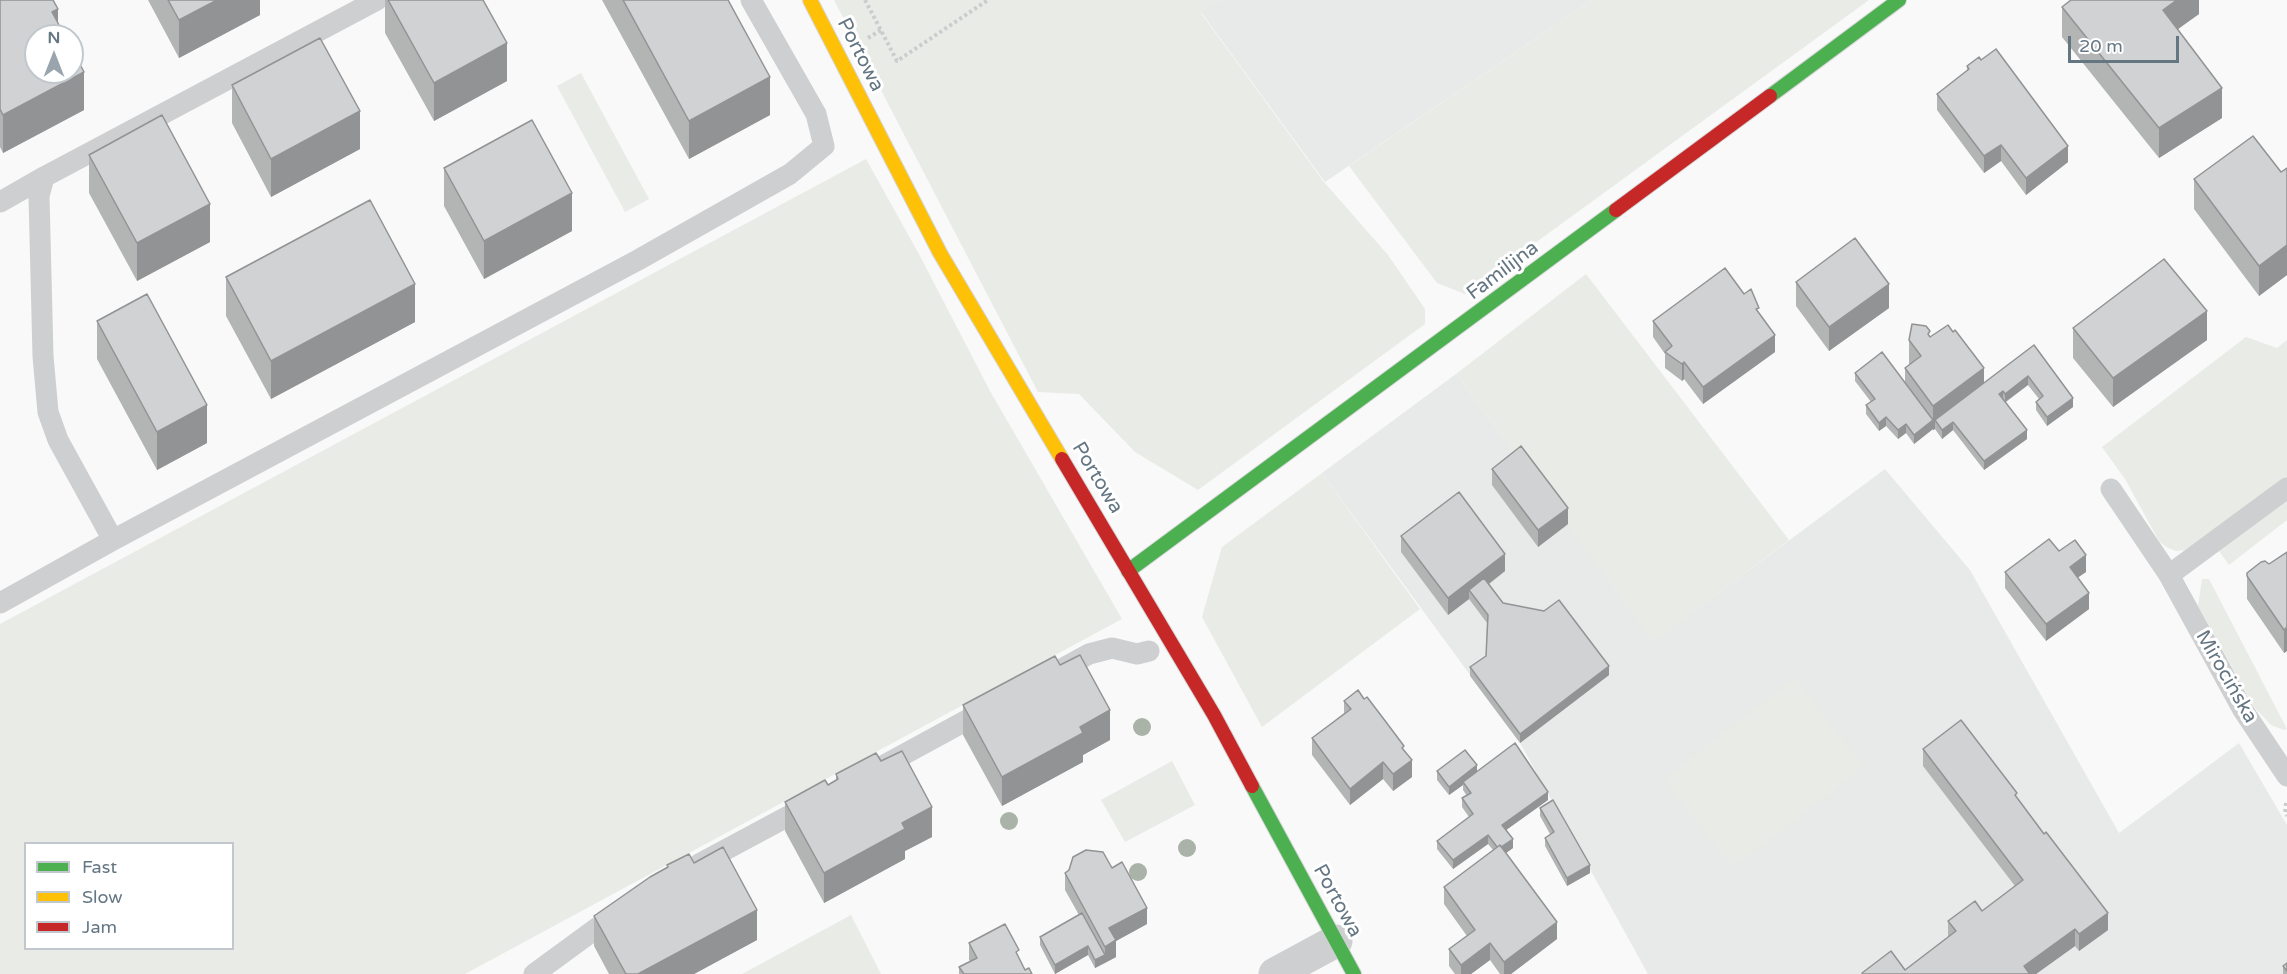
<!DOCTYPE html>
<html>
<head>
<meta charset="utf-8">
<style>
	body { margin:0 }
	#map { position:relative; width:2287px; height:974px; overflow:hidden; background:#f9f9f9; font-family:"Varela Round",sans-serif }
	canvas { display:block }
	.legend { position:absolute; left:24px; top:842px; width:210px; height:108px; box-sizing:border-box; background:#fff; border:2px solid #c1c8cd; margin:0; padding:8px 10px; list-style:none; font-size:18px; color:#657683 }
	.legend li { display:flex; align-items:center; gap:12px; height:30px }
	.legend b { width:30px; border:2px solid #c1c8cd }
	.north { position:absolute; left:24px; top:24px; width:60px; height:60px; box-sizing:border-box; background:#fff; border:2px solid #c1c8cd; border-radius:50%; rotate:0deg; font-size:16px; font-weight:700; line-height:24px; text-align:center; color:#657683 }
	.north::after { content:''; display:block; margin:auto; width:21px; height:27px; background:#99a4ac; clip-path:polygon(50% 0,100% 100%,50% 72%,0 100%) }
	.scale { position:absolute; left:2068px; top:36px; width:111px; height:27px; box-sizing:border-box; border:3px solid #657683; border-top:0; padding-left:8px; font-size:18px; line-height:21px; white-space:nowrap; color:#657683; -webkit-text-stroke:4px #fff; paint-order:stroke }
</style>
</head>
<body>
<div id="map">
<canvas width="2287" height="974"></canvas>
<ul class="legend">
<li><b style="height:8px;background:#4caf50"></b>Fast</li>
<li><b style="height:8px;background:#ffc107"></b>Slow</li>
<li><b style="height:8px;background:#c62828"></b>Jam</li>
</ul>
<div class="north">N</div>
<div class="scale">20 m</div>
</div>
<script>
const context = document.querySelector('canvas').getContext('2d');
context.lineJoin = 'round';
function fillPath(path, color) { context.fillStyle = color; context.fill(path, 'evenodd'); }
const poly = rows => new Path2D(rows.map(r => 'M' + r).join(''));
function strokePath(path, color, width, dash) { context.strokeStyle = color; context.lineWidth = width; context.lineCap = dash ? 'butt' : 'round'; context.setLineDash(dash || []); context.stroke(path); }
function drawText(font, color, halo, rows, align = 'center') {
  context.font = font + ' "Varela Round",sans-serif'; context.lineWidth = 6; context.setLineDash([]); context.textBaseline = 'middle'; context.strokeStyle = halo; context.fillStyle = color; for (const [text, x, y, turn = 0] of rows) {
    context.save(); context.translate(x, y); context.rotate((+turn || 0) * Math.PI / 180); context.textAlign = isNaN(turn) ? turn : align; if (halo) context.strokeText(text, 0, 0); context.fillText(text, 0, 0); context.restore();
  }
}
const built = poly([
	[1221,0,1592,0,1325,182,1201,12],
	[1456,374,1654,641,1885,469,1970,570,2119,833,2239,743,2287,825,2287,974,1648,974,1520,743,1322,473]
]);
const green = poly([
	[834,0,1221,0,1201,13,1324,182,1388,255,1425,309,1425,324,1198,490,1135,452,1079,394,1038,392],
	[1592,0,1869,0,1465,294,1437,283,1349,166],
	[581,73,649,199,625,212,557,86],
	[866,159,920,256,990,391,1122,619,465,974,0,974,0,624],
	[26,844,232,844,232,948,26,948],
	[1586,274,1789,540,1654,642,1456,374],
	[2246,337,2277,348,2287,340,2287,479,2187,550,2176,551,2166,547,2159,541,2125,479,2102,447],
	[1322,473,1420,609,1262,727,1202,617,1222,547],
	[2287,499,2287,520,2229,565,2219,551,2224,546],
	[2202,579,2209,579,2287,729,2284,730,2271,725,2254,707,2198,606],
	[1795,678,1864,767,1733,868,1663,779],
	[1172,761,1195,805,1125,842,1101,800],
	[851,915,881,974,742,974]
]);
const path = poly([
	[865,0,897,61,988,0],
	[868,38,881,30],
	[2286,803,2285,813,2287,816]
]);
const lane = poly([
	[0,202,44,177],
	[2111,489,2169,575,2243,710,2287,776],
	[113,540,58,440,48,412,43,356,39,196,44,177,377,0],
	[2169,575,2287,488],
	[0,603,113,540,638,260,790,174,824,146,816,114,751,0],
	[1058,671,1089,654,1112,648,1137,654,1149,651],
	[879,768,989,708],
	[699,864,809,805],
	[534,974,616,914]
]);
const street = poly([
	[1275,974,1336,941]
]);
const fast = poly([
	[1770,96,1899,0],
	[1128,571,1616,210],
	[1252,786,1354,974]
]);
const slow = poly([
	[810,0,940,253,1062,459]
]);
const jam = poly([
	[1616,210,1770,96],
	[1062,459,1214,715,1252,786]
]);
const trees = [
	[1142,727],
	[1009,821],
	[1187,848],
	[1138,872]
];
const wall = poly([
	[0,0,58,23,84,110,3,153,0,147],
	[148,0,260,0,260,15,179,58],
	[385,0,483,0,507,81,434,121,385,33],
	[602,0,728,0,770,115,689,159],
	[2199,0,2199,14,2177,29,2222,118,2159,158,2062,37,2062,7],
	[1981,60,2068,162,2026,195,2001,161,1984,173,1937,110,1937,94,1967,71,1967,66],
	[232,85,360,149,271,197,232,123],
	[89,155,210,242,137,281,89,193],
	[444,168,572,231,484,279,444,206],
	[2287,168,2287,275,2259,296,2194,209,2194,179,2281,172],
	[226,277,415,322,271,399,226,316],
	[1796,282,1889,308,1829,351,1796,306],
	[1759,313,1775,352,1703,404,1684,379,1682,381,1665,368,1665,354,1653,337,1653,321],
	[97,321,207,443,157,470,97,359],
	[2073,328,2207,340,2113,407,2073,358],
	[1930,336,1984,383,2034,345,2073,407,2047,426,2036,410,2036,402,2039,399,2028,385,2006,402,2027,439,1984,470,1953,430,1942,439,1935,429,1933,430,1933,429,1914,444,1906,433,1898,439,1886,426,1879,431,1866,414,1866,405,1871,402,1855,381,1855,373,1905,382,1905,368,1909,365,1909,340],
	[1492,469,1568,524,1538,547,1492,485],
	[1401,536,1505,571,1489,584,1503,603,1609,675,1520,743,1470,676,1470,667,1486,656,1487,623,1469,599,1448,615,1401,552],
	[2059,551,2086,572,2078,577,2089,609,2046,641,2005,588,2005,572],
	[2287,552,2287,651,2284,653,2247,599,2247,573,2269,564],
	[1344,701,1404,750,1412,777,1393,791,1383,779,1350,805,1312,755,1312,738,1344,713],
	[963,705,1110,740,1083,755,1083,762,1002,806,963,735],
	[1923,749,2017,798,2108,930,2079,951,2075,946,2036,974,1862,974,1862,973,1905,970,1948,937,1948,921,1982,911,2015,886,1923,766],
	[1437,771,1477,771,1548,800,1506,830,1513,848,1506,853,1557,939,1511,974,1500,974,1490,960,1471,974,1455,974,1449,966,1449,949,1467,936,1444,904,1444,887,1493,850,1488,844,1453,869,1437,849,1437,841,1469,817,1462,807,1462,798,1467,796,1463,790,1463,785,1449,795,1437,780],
	[836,774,932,837,905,851,905,859,824,903,785,831,785,802,828,785,836,780],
	[1540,808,1590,873,1567,886,1545,846,1545,838,1550,834,1540,816],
	[694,863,757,940,694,974,609,974,594,946,594,916,667,868,667,865],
	[1112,868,1147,924,1116,941,1116,957,1105,963,1095,968,1088,955,1055,974,1040,945,1040,937,1079,915,1065,890,1065,873],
	[969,943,1019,958,1025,970,1032,974,959,974,959,967,970,961,969,960],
	[2287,963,2287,974,2283,974,2283,966]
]);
const shadedWall = poly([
	[217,0,260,0,260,15,179,58,179,20],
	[2177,0,2199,0,2199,14,2163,40,2163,10],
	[58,9,58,36,52,12],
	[507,43,507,81,434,121,434,83],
	[84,72,84,110,3,153,3,115],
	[770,77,770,115,689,159,689,121],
	[2222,88,2222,118,2159,158,2159,128],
	[360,111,360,149,271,197,271,159],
	[2001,145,2001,161,1984,173,1984,156],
	[2068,146,2068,162,2026,195,2026,178],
	[572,193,572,231,484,279,484,241],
	[210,204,210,242,137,281,137,243],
	[2287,245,2287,275,2259,296,2259,266],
	[415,284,415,322,271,399,271,361],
	[1889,284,1889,308,1829,351,1829,327],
	[2207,311,2207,340,2113,407,2113,378],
	[1775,335,1775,352,1703,404,1703,387],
	[1684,362,1684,379,1682,381,1682,364],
	[1984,368,1984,392,1935,420,1935,429,1933,430,1933,406],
	[2028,376,2028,385,2005,402,2005,394],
	[2003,391,2003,399,1999,394],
	[2073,398,2073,407,2047,426,2047,417],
	[207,405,207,443,157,470,157,432],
	[1886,417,1886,426,1879,431,1879,423],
	[1933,420,1933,429,1914,444,1914,435],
	[1953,422,1953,430,1942,439,1942,430],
	[1906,424,1906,433,1898,439,1898,430],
	[2027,430,2027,439,1984,470,1984,461],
	[1568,508,1568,524,1538,547,1538,530],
	[1505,554,1505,571,1473,596,1469,590,1469,599,1448,615,1448,598],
	[2086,555,2086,572,2070,583,2070,567],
	[2089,593,2089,609,2046,641,2046,624],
	[2287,627,2287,651,2284,653,2284,630],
	[1609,666,1609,675,1520,743,1520,734],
	[1110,710,1110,740,1083,755,1083,762,1002,806,1002,777,1080,727],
	[1412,760,1412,777,1393,791,1393,774],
	[1383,762,1383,779,1350,805,1350,789],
	[1477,765,1477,774,1463,782,1463,785,1449,795,1449,787],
	[1548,792,1548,800,1502,833,1502,825],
	[932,807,932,837,905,851,905,859,824,903,824,873,902,823],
	[1488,835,1488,844,1453,869,1453,860],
	[1513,839,1513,848,1499,858,1499,849],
	[1590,865,1590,873,1567,886,1567,878],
	[1147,908,1147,924,1116,941,1116,957,1095,968,1095,960,1105,955,1105,947,1109,928],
	[757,910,757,940,694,974,638,974],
	[2108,913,2108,930,2079,951,2079,934],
	[1557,922,1557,939,1511,974,1504,974,1504,962],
	[2075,929,2075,946,2036,974,2024,974,2024,966],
	[1490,943,1490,960,1471,974,1461,974,1461,965],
	[1088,946,1088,955,1055,974,1055,965]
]);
const building = poly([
	[0,0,53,0,58,9,52,12,65,36,36,36,36,72,72,72,72,49,84,72,3,115,0,109,0,0],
	[168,0,217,0,179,20,168,0],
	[388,0,483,0,507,43,434,83,388,0],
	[623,0,728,0,770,77,689,121,623,0],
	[2071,0,2177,0,2163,10,2222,88,2159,128,2062,7,2071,0],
	[320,38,360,111,271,159,232,85,320,38],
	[1996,49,2068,146,2026,178,2001,145,1984,156,1937,94,1969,69,1967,66,1979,57,1981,60,1996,49],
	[162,115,210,204,137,243,89,155,162,115],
	[532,120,572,193,484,241,444,168,532,120],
	[2253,136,2281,172,2287,168,2287,245,2259,266,2194,179,2253,136],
	[370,200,415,284,271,361,226,277,370,200],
	[1855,238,1889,284,1829,327,1796,282,1855,238],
	[2164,259,2207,311,2113,378,2073,328,2164,259],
	[1725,268,1744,294,1751,289,1759,308,1756,309,1775,335,1703,387,1684,362,1682,364,1665,352,1672,346,1653,321,1725,268],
	[147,294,207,405,157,432,97,321,147,294],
	[1912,324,1926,326,1930,331,1928,334,1930,337,1948,325,1953,332,1955,330,1984,368,1933,406,1905,368,1921,356,1909,340,1912,324],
	[2034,345,2073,398,2047,417,2036,402,2043,396,2028,376,2005,394,2003,391,1999,394,2027,430,1984,461,1953,422,1942,430,1935,420,2034,345],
	[1882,352,1933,420,1914,435,1906,424,1898,430,1886,417,1879,423,1866,405,1875,399,1855,373,1882,352],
	[1521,446,1568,508,1538,530,1492,469,1521,446],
	[1459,492,1505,554,1448,598,1401,536,1459,492],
	[2049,539,2059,551,2075,540,2086,555,2070,567,2089,593,2046,624,2005,572,2049,539],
	[2287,552,2287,627,2284,630,2247,576,2247,573,2261,562,2265,561,2269,564,2287,552],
	[1484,578,1503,603,1544,611,1559,600,1609,666,1520,734,1470,667,1486,656,1488,615,1469,590,1484,578],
	[1080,655,1110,710,1080,727,1083,733,1002,777,963,705,1055,656,1060,665,1080,655],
	[1358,690,1364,699,1367,697,1386,722,1404,746,1402,748,1412,760,1393,774,1383,762,1350,789,1312,738,1351,709,1344,701,1358,690],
	[1961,720,2017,793,2015,795,2044,834,2046,832,2108,913,2079,934,2075,929,2024,966,2029,973,2028,974,1863,974,1862,973,1891,951,1905,970,1956,931,1948,921,1975,901,1982,911,2023,880,1923,749,1961,720],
	[1515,743,1548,792,1502,825,1513,839,1501,847,1500,845,1497,847,1488,835,1453,860,1437,841,1473,814,1462,798,1471,793,1463,782,1515,743],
	[1465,750,1477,765,1449,787,1437,771,1465,750],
	[902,751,932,807,902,823,905,829,824,873,785,802,825,780,828,785,838,779,836,774,876,753,881,761,902,751],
	[1553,800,1590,865,1567,878,1545,838,1554,832,1540,808,1553,800],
	[1500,845,1557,922,1504,962,1490,943,1461,965,1449,949,1475,930,1444,887,1500,845],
	[723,847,757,910,638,974,626,974,594,916,650,877,668,867,667,865,689,854,694,863,723,847],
	[1086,850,1103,852,1112,868,1122,862,1147,908,1109,928,1116,940,1105,947,1065,873,1069,870,1073,857,1086,850],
	[1082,913,1105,955,1095,960,1088,946,1055,965,1040,937,1082,913],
	[1005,924,1019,950,1016,952,1025,970,1029,968,1032,974,964,974,959,967,977,958,969,943,1005,924],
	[2287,963,2287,971,2283,966,2287,963]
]);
const streetNames = [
	["Portowa",860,55,63],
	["Familijna",1503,271,-37],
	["Portowa",1097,478,59],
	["Mirocińska",2226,677,60],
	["Portowa",1337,901,61]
];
fillPath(built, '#e8e9e9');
fillPath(green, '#e8ebe6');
strokePath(fast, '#d5d6d7', 16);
strokePath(slow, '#d5d6d7', 16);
strokePath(jam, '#d5d6d7', 16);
strokePath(path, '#cbcccd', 4, [3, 3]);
strokePath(lane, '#cecfd0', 21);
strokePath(street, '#cecfd0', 33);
strokePath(fast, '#4caf50', 14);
strokePath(slow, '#ffc107', 14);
strokePath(jam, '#c62828', 14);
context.fillStyle = '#a9b3a7';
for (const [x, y] of trees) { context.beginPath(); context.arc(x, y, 9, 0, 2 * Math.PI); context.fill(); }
fillPath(wall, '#b3b5b5');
fillPath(shadedWall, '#929394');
fillPath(building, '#d0d2d3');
strokePath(building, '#929394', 1.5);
drawText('20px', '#657683', '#fff', streetNames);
</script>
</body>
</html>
